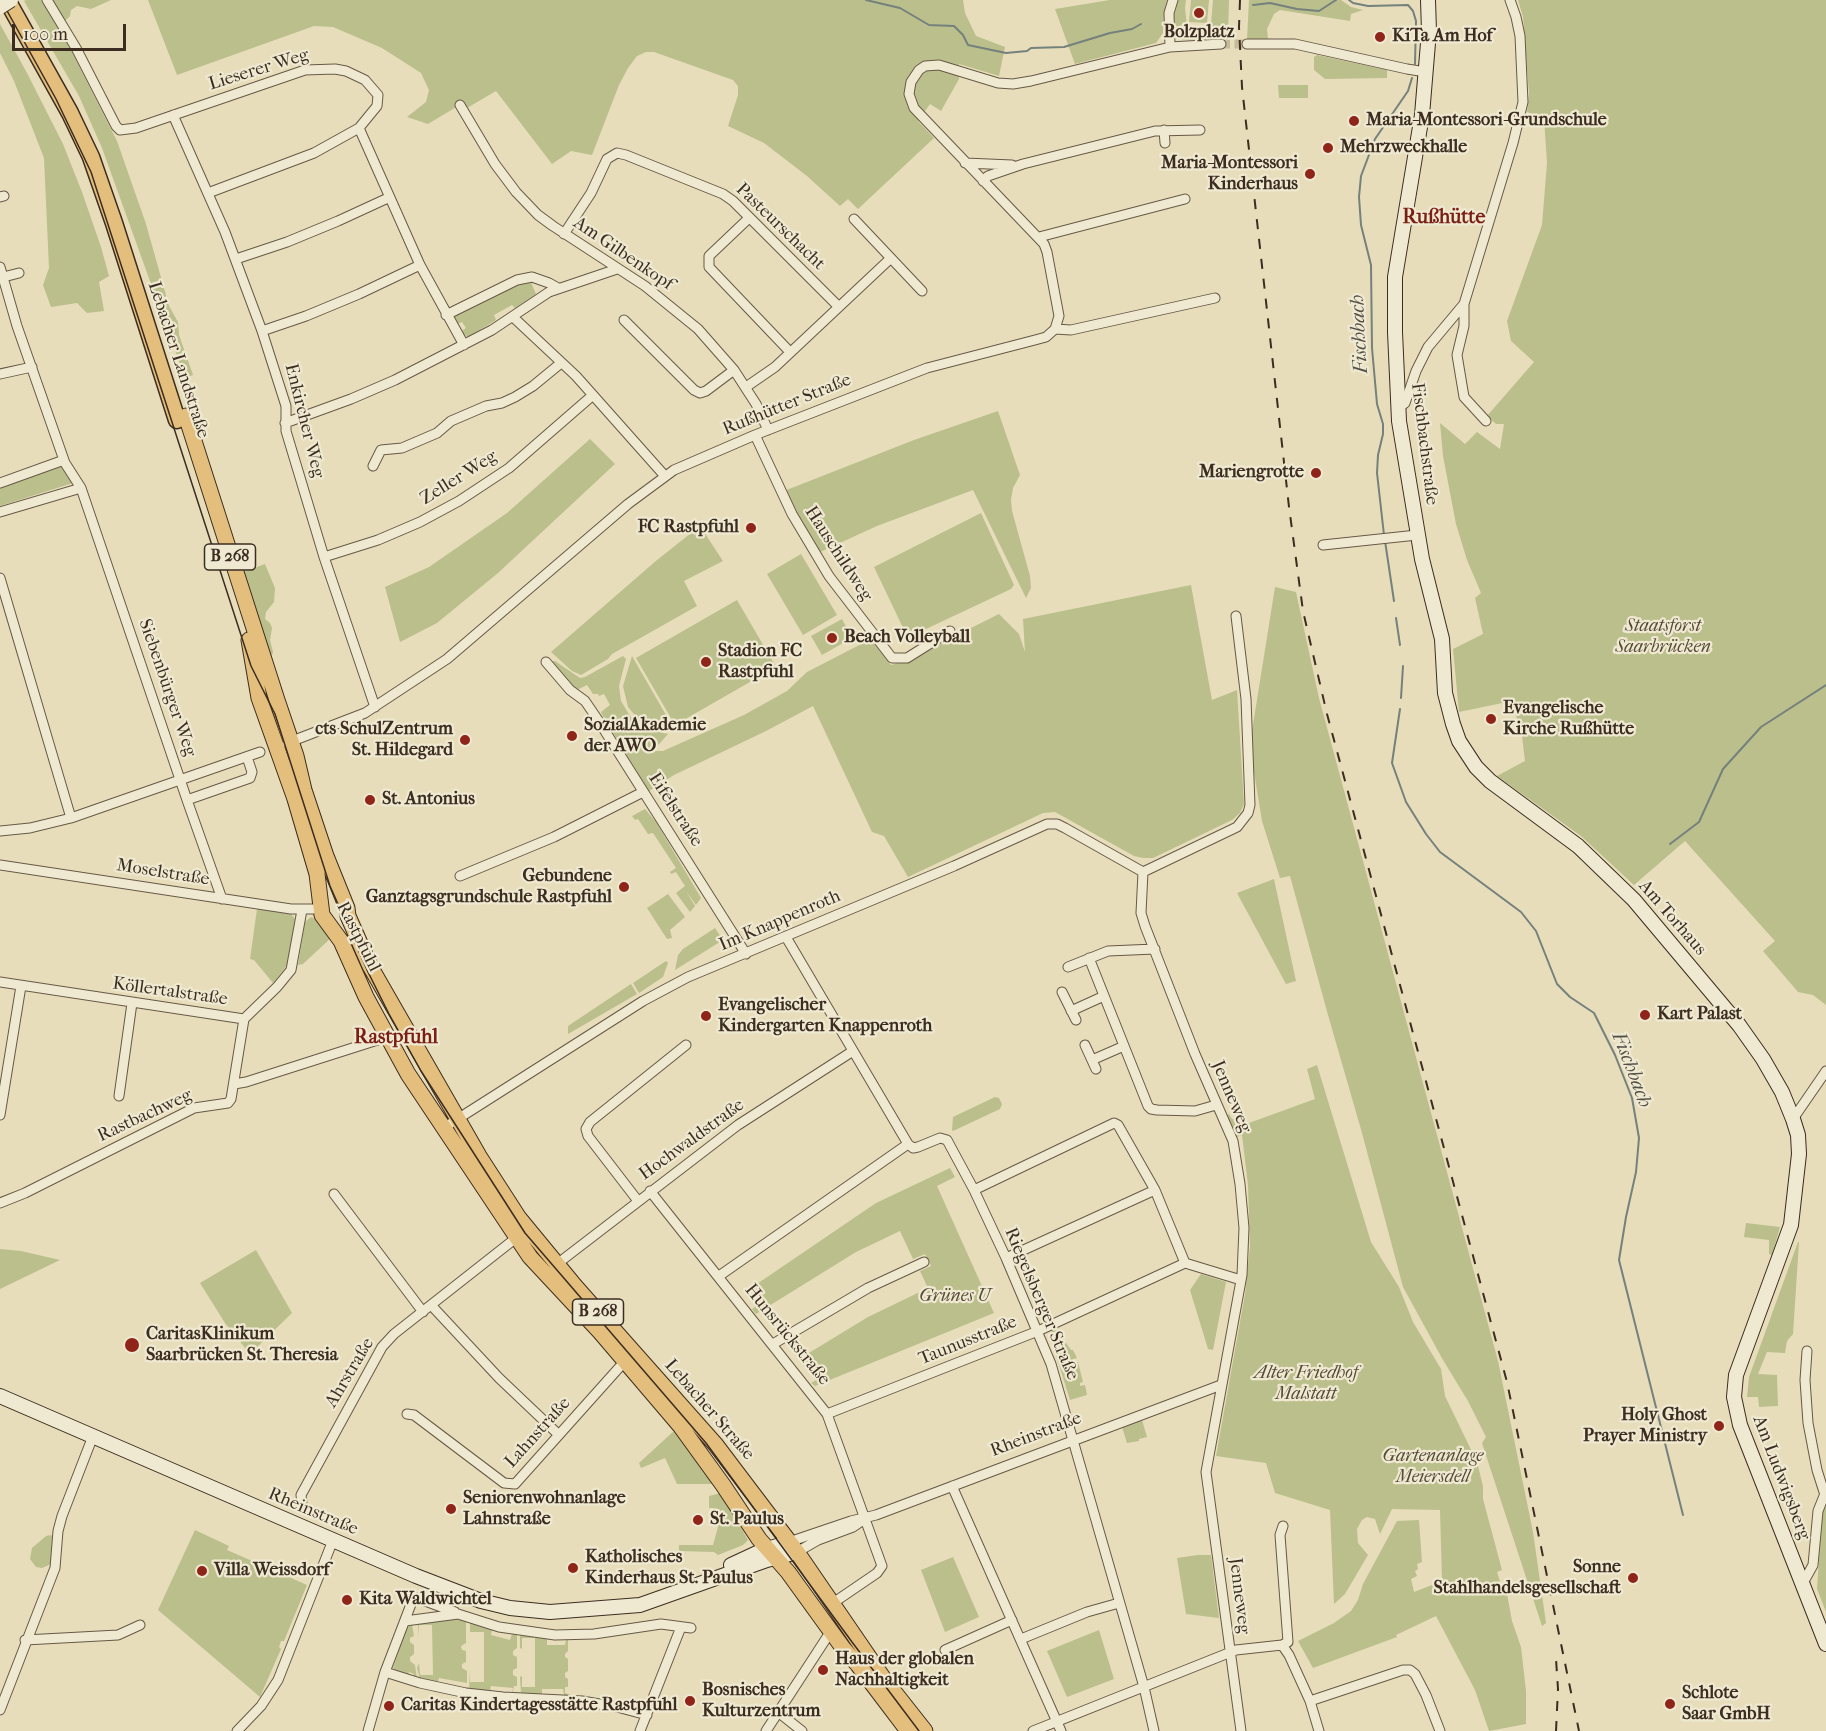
<!DOCTYPE html>
<html>
<head>
<meta charset="utf-8">
<style>
	body { margin:0 }
	#map { position:relative; width:1826px; height:1731px; overflow:hidden; background:#e7ddba; font-family:"IM FELL French Canon",serif }
	canvas { display:block }
	.scale { position:absolute; left:12px; top:24px; width:114px; height:27px; box-sizing:border-box; border:3px solid #3c2d20; border-top:0; padding-left:8px; font-size:18px; line-height:21px; white-space:nowrap; color:#3c2d20; -webkit-text-stroke:4px #efe9d2; paint-order:stroke }
</style>
</head>
<body>
<div id="map">
<canvas width="1826" height="1731"></canvas>
<div class="scale">100 m</div>
</div>
<script>
const context = document.querySelector('canvas').getContext('2d');
context.lineJoin = 'round';
function fillPath(path, color) { context.fillStyle = color; context.fill(path, 'evenodd'); }
const poly = rows => new Path2D(rows.map(r => 'M' + r).join(''));
function strokePath(path, color, width, dash) { context.strokeStyle = color; context.lineWidth = width; context.lineCap = dash ? 'butt' : 'round'; context.setLineDash(dash || []); context.stroke(path); }
function drawText(font, color, halo, rows, align = 'center') {
  context.font = font + ' "IM FELL French Canon",serif'; context.lineWidth = 4.5; context.setLineDash([]); context.textBaseline = 'middle'; context.strokeStyle = halo; context.fillStyle = color; for (const [text, x, y, turn = 0] of rows) {
    context.save(); context.translate(x, y); context.rotate((+turn || 0) * Math.PI / 180); context.textAlign = isNaN(turn) ? turn : align; if (halo) context.strokeText(text, 0, 0); context.fillText(text, 0, 0); context.restore();
  }
}
const green = poly([
	[26,0,41,0,58,25,117,141,146,224,169,306,178,322,179,335,193,375,185,378,102,148,79,96,24,1],
	[51,0,111,0,91,9,77,6,71,10,70,16,65,21],
	[148,0,963,0,965,13,976,36,1005,47,999,76,959,64,959,79,941,111,930,104,918,121,934,138,858,209,848,199,840,206,807,176,764,143,728,126,738,95,738,86,733,80,654,52,646,52,637,56,628,68,619,85,592,155,571,151,552,164,496,91,467,108,463,103,428,124,407,117,426,102,429,90,421,73,382,48,333,27,314,26,177,75],
	[1110,0,1167,0,1164,13,1163,33,1156,43,1075,64,1055,9],
	[1178,0,1186,0,1185,8,1188,34,1204,35,1205,39,1184,40,1176,37,1174,15],
	[1191,0,1209,0,1207,23,1189,22],
	[1213,0,1229,0,1228,36,1214,35,1211,24],
	[1249,0,1341,0,1351,7,1363,10,1351,14,1350,21,1280,10,1274,14,1267,29,1268,39,1247,41],
	[1518,0,1826,0,1826,1005,1813,995,1798,992,1763,951,1775,941,1685,841,1634,885,1581,836,1497,776,1525,761,1522,736,1512,701,1459,712,1453,649,1483,634,1475,598,1481,593,1467,560,1456,524,1443,456,1440,423,1465,444,1477,432,1500,449,1504,424,1496,424,1487,416,1534,362,1511,341,1507,321,1542,225,1547,163,1544,118,1527,112,1529,94,1523,17],
	[0,24,27,73,63,144,82,192,101,247,109,276,99,282,104,311,87,313,77,303,51,307,43,285,49,268,44,158,14,81,0,53],
	[1317,55,1387,70,1387,78,1325,79,1314,70,1314,57],
	[1278,85,1308,85,1308,98,1279,98],
	[530,280,536,294,515,308,512,305,494,315,496,320,468,337,460,332,466,328,462,322,457,324,452,315,502,290],
	[998,411,1020,475,1013,488,1011,500,1012,511,1030,576,1031,588,1026,598,973,490,877,526,818,553,784,491,914,440],
	[590,439,615,464,498,573,437,623,400,642,385,587,429,567,507,513],
	[59,462,73,483,0,506,0,483],
	[981,513,1014,585,1011,589,909,637,906,634,874,567],
	[700,526,723,561,684,581,697,606,612,654,608,659,581,675,572,671,551,652,657,560],
	[801,554,837,615,803,635,767,574],
	[265,564,275,588,274,602,266,612,265,619,270,623,272,628,270,640,273,652,270,662,243,572],
	[1191,585,1212,700,1237,690,1244,804,1240,813,1232,820,1153,858,1143,858,1134,856,1055,812,1043,813,908,877,884,836,872,832,813,706,766,731,674,775,649,791,604,718,601,712,610,705,604,694,599,696,598,694,593,694,587,685,579,689,575,688,549,661,555,661,580,678,585,677,623,656,626,659,619,686,621,701,630,716,637,723,647,729,668,734,653,751,663,751,744,715,787,691,807,672,871,639,891,665,905,661,999,614,1019,634,1025,652,1023,619],
	[1275,587,1296,592,1319,698,1498,1361,1533,1532,1546,1623,1542,1626,1482,1443,1486,1437,1468,1401,1443,1360,1403,1287,1362,1133,1328,1015,1290,876,1280,878,1262,821,1252,760,1252,731],
	[737,600,776,667,675,725,636,658],
	[842,619,852,638,822,655,811,636],
	[632,656,674,729,663,730,648,726,639,720,628,707,623,686],
	[645,809,656,822,701,898,696,905,686,891,695,906,690,912,676,893,685,886,676,872,671,874,670,872,676,868,653,833,648,834,638,819,635,820,632,816],
	[1274,879,1296,981,1286,984,1237,893],
	[668,894,685,917,670,930,672,938,667,939,647,908],
	[257,909,291,914,295,919,288,964,273,983,254,960,250,959],
	[311,917,317,920,332,937,303,964,298,965,305,922],
	[715,928,723,940,675,970,678,955,683,949],
	[666,961,668,963,663,977,639,993,633,983],
	[631,984,637,994,568,1034,568,1026],
	[1317,1065,1371,1242,1399,1287,1413,1322,1441,1369,1445,1396,1477,1462,1483,1486,1483,1499,1502,1570,1497,1572,1504,1594,1507,1594,1512,1621,1521,1647,1526,1691,1526,1724,1489,1731,1475,1690,1436,1616,1396,1635,1397,1637,1313,1668,1298,1641,1334,1623,1351,1611,1358,1600,1363,1584,1397,1521,1419,1520,1422,1562,1417,1564,1418,1569,1415,1571,1417,1576,1411,1579,1414,1592,1442,1581,1440,1510,1392,1509,1380,1534,1375,1519,1367,1517,1362,1520,1357,1529,1358,1543,1368,1555,1345,1594,1334,1604,1330,1510,1275,1493,1266,1463,1216,1456,1245,1294,1250,1246,1248,1185,1242,1135,1237,1137,1227,1115,1229,1114,1232,1119,1234,1119,1238,1127,1315,1099,1307,1069],
	[995,1097,999,1098,1002,1104,1000,1109,953,1131,952,1130,953,1117],
	[950,1168,955,1177,937,1186,994,1313,815,1386,811,1383,822,1377,820,1374,823,1371,817,1362,813,1365,810,1362,804,1366,799,1359,868,1317,928,1288,920,1271,931,1266,925,1254,913,1259,900,1231,856,1252,756,1314,752,1309,762,1302,751,1288,876,1203],
	[1746,1223,1780,1227,1772,1255,1769,1254,1769,1240,1744,1237],
	[1798,1242,1799,1242,1793,1334,1787,1341,1785,1353,1767,1352,1758,1374,1777,1375,1778,1406,1759,1407,1758,1397,1747,1397,1749,1377],
	[0,1249,21,1251,60,1260,0,1289],
	[256,1250,292,1313,250,1354,225,1323,200,1283],
	[1201,1274,1226,1282,1213,1350,1208,1349,1190,1290],
	[1056,1329,1071,1350,1073,1350,1077,1358,1073,1359,1073,1362,1078,1362,1083,1382,1080,1383,1080,1386,1085,1385,1087,1395,1070,1400,1050,1336,1052,1331],
	[1142,1420,1147,1437,1139,1439,1139,1441,1127,1443,1122,1427],
	[675,1430,714,1483,713,1484,677,1484,665,1458,641,1468,639,1463],
	[721,1493,748,1540,743,1545,718,1555,714,1552,679,1551,679,1545,713,1545,718,1527,713,1508,709,1508,709,1496],
	[1826,1502,1826,1612,1817,1589,1822,1514],
	[195,1530,229,1546,227,1550,307,1585,284,1641,281,1641,279,1647,281,1649,260,1697,158,1610],
	[51,1535,52,1536,51,1564,42,1568,36,1567,30,1559,32,1548,46,1536],
	[1198,1555,1211,1555,1219,1618,1186,1614,1177,1558],
	[953,1557,979,1617,945,1632,921,1570],
	[458,1619,466,1622,466,1643,461,1646,462,1650,466,1651,466,1662,462,1664,462,1668,467,1671,467,1683,439,1678,437,1684,420,1679,417,1668,419,1663,420,1675,433,1675,432,1625,419,1625,419,1637,418,1624],
	[470,1623,492,1629,491,1635,510,1640,512,1634,517,1635,517,1648,513,1651,513,1655,517,1657,517,1668,513,1670,513,1675,517,1677,517,1686,514,1686,513,1692,518,1692,517,1694,512,1694,513,1688,491,1686,490,1692,469,1690,470,1670,470,1682,484,1682,484,1632,470,1632,470,1645],
	[412,1625,414,1636,410,1638,410,1642,414,1645,414,1654,410,1657,410,1661,415,1665,417,1679,413,1677,414,1674,409,1672,408,1675,396,1671,393,1668,407,1627],
	[1099,1630,1114,1679,1067,1697,1047,1651],
	[520,1635,547,1639,547,1645,565,1645,566,1640,568,1640,568,1651,565,1654,565,1657,568,1659,568,1671,565,1673,565,1677,568,1679,568,1687,565,1687,565,1693,571,1695,564,1695,563,1689,542,1689,542,1695,521,1694,520,1677,522,1676,522,1687,535,1687,535,1638,522,1638,522,1649,520,1648]
]);
const stream = poly([
	[866,0,900,8,929,25,954,26,963,35,968,45,1006,53,1027,51,1031,48,1064,47,1110,33,1132,29,1141,24],
	[1349,0,1353,3,1368,6,1408,5,1413,11,1416,21,1415,64],
	[1253,5,1270,3,1297,9,1319,11,1336,0],
	[1384,535,1377,473,1378,455,1383,434,1383,424,1377,404,1372,348,1371,265,1361,225,1359,197,1361,176,1375,139,1408,91,1412,78],
	[1385,541,1394,601],
	[1396,618,1400,645],
	[1401,698,1403,666],
	[1400,709,1392,763,1406,802,1426,834,1440,852,1521,912,1536,931,1557,984,1570,997,1594,1013,1615,1055,1632,1098,1639,1138,1636,1172,1626,1217,1619,1260,1683,1515],
	[1670,844,1699,822,1723,769,1761,727,1826,685]
]);
const streetTunnel = poly([
	[1221,44,1247,44]
]);
const street = poly([
	[47,0,76,48,116,126,120,130,136,128,305,70,335,69,346,71,365,80,378,95,377,106,359,128,420,265,464,345],
	[1247,44,1295,44,1407,69,1426,72],
	[1170,47,1169,13,1173,0],
	[460,105,495,164,516,192,538,215,553,226,645,286,698,329,734,370,756,404,768,430],
	[173,115,225,232,262,331,286,406,286,431,324,557,375,707],
	[1164,130,1165,143],
	[965,163,1012,165],
	[983,181,988,176,1023,164,1155,131,1200,130],
	[208,193,314,153,359,128],
	[0,197,4,196],
	[749,218,709,256,709,267,790,352],
	[854,219,922,291],
	[564,234,591,193,607,159,617,153,626,155,723,194,733,201,838,306],
	[1039,237,1185,199],
	[236,259,287,242,338,221,388,198],
	[0,267,17,326,65,463,81,488,187,800,222,899],
	[0,278,19,273],
	[446,315,517,280,532,277,549,283,558,288],
	[513,317,576,376,664,475],
	[624,320,694,390,700,393,706,391,734,370],
	[1055,329,1071,330,1215,298],
	[262,331,306,316,359,294,420,265],
	[0,374,32,367],
	[746,387,775,367,891,258],
	[1398,408,1405,403,1416,371,1428,347,1464,304],
	[1486,421,1464,397,1457,355,1464,326,1464,304,1513,143,1523,102,1520,36,1516,17,1510,0],
	[285,423,351,399,395,380,492,330,549,292,617,269],
	[755,435,792,514,829,576,892,658,907,658,950,631],
	[373,466,381,450,402,448,437,433,451,421,486,406,502,403,515,397,533,386,561,363],
	[0,483,64,460],
	[0,512,81,488],
	[1323,545,1417,535],
	[324,557,378,540,420,522,459,501,509,468,593,395],
	[0,578,71,818],
	[546,662,570,690,585,701,598,720,746,954],
	[287,743,365,713,447,659,628,504,674,470,755,435,927,368,1035,340,1046,337,1055,329,1059,316,1047,252,1044,244,914,108,909,94,911,82,919,70,925,66,939,65,998,83,1013,84,1031,81,1170,47,1221,44],
	[187,800,250,778,252,772,247,757],
	[0,831,30,828,71,818,260,752],
	[0,865,291,909,320,909],
	[1143,872,1141,913,1145,926,1195,1054,1233,1141,1240,1184,1244,1228,1242,1275,1206,1472,1241,1731],
	[1143,872,1237,827,1248,813,1250,805,1246,699,1236,616],
	[460,876,554,837,643,792],
	[786,937,908,1144,913,1148,918,1147,940,1138,947,1140,974,1190,1006,1258,1051,1364,1144,1687,1154,1731],
	[1089,958,1148,1106,1151,1109,1157,1110,1195,1111,1216,1105],
	[1068,967,1108,951,1155,949],
	[0,982,244,1019,277,987,291,970,302,910],
	[1062,992,1076,1020],
	[1071,1011,1104,996],
	[1085,1045,1096,1069],
	[1092,1060,1124,1046],
	[234,1084,246,1082,387,1037],
	[119,1096,132,1003],
	[0,1115,21,986],
	[1793,1119,1826,1071],
	[445,1127,643,1001,688,977,954,866,1047,824,1057,824,1065,828,1143,872],
	[974,1190,1114,1123,1118,1125,1155,1190,1185,1263],
	[650,1191,827,1414,882,1566,877,1573,833,1603],
	[334,1194,423,1312],
	[638,1201,588,1136,586,1129,590,1122,686,1045],
	[0,1203,25,1193,194,1108,228,1103,231,1099,244,1019],
	[1006,1258,1155,1190],
	[1185,1263,1241,1280],
	[557,1264,738,1125,853,1051],
	[719,1276,908,1144],
	[431,1305,499,1378,559,1435],
	[773,1344,868,1288,924,1262],
	[1807,1351,1805,1380,1808,1423,1817,1470,1824,1492],
	[407,1414,414,1415,504,1483,515,1484,625,1361],
	[827,1414,1038,1331,1185,1263],
	[952,1486,1061,1731],
	[302,1504,301,1495,382,1347,394,1334,516,1238],
	[789,1542,851,1521,876,1515,1221,1385],
	[797,1552,818,1540,853,1527,863,1520],
	[1803,1583,1813,1565,1818,1511,1826,1491],
	[405,1621,458,1614,499,1627,555,1635,594,1634,661,1624,691,1628],
	[1021,1639,1087,1612,1119,1603],
	[25,1640,118,1635,140,1625],
	[1282,1645,1288,1642,1280,1535,1283,1526],
	[1282,1645,1289,1655,1310,1701,1319,1731],
	[945,1650,1012,1620],
	[385,1672,420,1683,466,1693,503,1697,582,1701,617,1707,647,1715],
	[1310,1701,1403,1670,1410,1670,1415,1674,1426,1695,1440,1731],
	[0,1710,55,1568,58,1531,62,1516,93,1436],
	[778,1712,802,1731],
	[237,1731,261,1706,278,1680,333,1540],
	[368,1731,385,1672,413,1599,417,1598,455,1612],
	[640,1731,681,1627],
	[766,1731,831,1631],
	[1033,1731,1236,1650,1282,1645]
]);
const secondary = poly([
	[1428,0,1429,31,1422,115,1395,277,1395,332,1399,421,1422,559,1442,639,1445,693,1453,724,1459,741,1476,767,1490,781,1578,846,1634,900,1739,1025,1763,1059,1782,1092,1793,1119,1798,1135,1799,1154,1791,1225,1736,1375,1734,1397,1740,1425,1826,1644],
	[0,1396,416,1576,481,1601,510,1608,550,1612,640,1605,767,1560,797,1552],
	[731,1565,759,1552,789,1542]
]);
const primary = poly([
	[186,416,277,700,296,756,304,790,326,856,347,908,348,916,370,966,479,1156,519,1218,575,1286,716,1445,797,1552,884,1679,925,1731],
	[249,640,259,698,295,799,317,874,322,915,341,941,366,997,408,1074,530,1257,600,1332,681,1427,723,1485,759,1539,788,1572,843,1648,858,1665,908,1731]
]);
const highway = poly([
	[7,0,70,113,91,157,114,223,177,420]
]);
const tram = poly([
	[1,0,56,99,91,172,251,666,275,714,330,886,368,972,389,1014,421,1071,525,1233,706,1443,852,1642,919,1731]
]);
const rail = poly([
	[1240,0,1239,27,1242,87,1289,507,1303,611,1327,714,1507,1382,1579,1731],
	[1556,1731,1558,1689,1556,1659]
]);
const secondaryBridge = poly([
	[0,7,11,0]
]);
const markers = [
	[1199,13,6,"#8f2418"],
	[1380,37,6,"#8f2418"],
	[1354,121,6,"#8f2418"],
	[1328,148,6,"#8f2418"],
	[1310,174,6,"#8f2418"],
	[1316,473,6,"#8f2418"],
	[751,528,6,"#8f2418"],
	[832,638,6,"#8f2418"],
	[706,662,6,"#8f2418"],
	[1491,719,6,"#8f2418"],
	[572,736,6,"#8f2418"],
	[465,740,6,"#8f2418"],
	[370,800,6,"#8f2418"],
	[624,887,6,"#8f2418"],
	[1645,1015,6,"#8f2418"],
	[706,1016,6,"#8f2418"],
	[132,1345,8,"#8f2418"],
	[1719,1426,6,"#8f2418"],
	[451,1509,6,"#8f2418"],
	[698,1520,6,"#8f2418"],
	[573,1568,6,"#8f2418"],
	[202,1571,6,"#8f2418"],
	[1633,1578,6,"#8f2418"],
	[347,1600,6,"#8f2418"],
	[823,1670,6,"#8f2418"],
	[690,1701,6,"#8f2418"],
	[1670,1704,6,"#8f2418"],
	[389,1706,6,"#8f2418"]
];
const shields = [
	[230,557,51],
	[598,1312,51]
];
const shieldNames = [
	["B 268",230,557],
	["B 268",598,1312]
];
const poiNames = [
	["Bolzplatz",1199,33,"center"],
	["KiTa Am Hof",1392,37],
	["Maria-Montessori-Grundschule",1366,121],
	["Mehrzweckhalle",1340,148],
	["Maria-Montessori",1298,164,"right"],
	["Kinderhaus",1298,185,"right"],
	["Mariengrotte",1304,473,"right"],
	["FC Rastpfuhl",739,528,"right"],
	["Beach Volleyball",844,638],
	["Stadion FC",718,652],
	["Rastpfuhl",718,673],
	["Evangelische",1503,709],
	["Kirche Rußhütte",1503,730],
	["SozialAkademie",584,726],
	["der AWO",584,747],
	["cts SchulZentrum",453,730,"right"],
	["St. Hildegard",453,751,"right"],
	["St. Antonius",382,800],
	["Gebundene",612,877,"right"],
	["Ganztagsgrundschule Rastpfuhl",612,898,"right"],
	["Evangelischer",718,1006],
	["Kindergarten Knappenroth",718,1027],
	["Kart Palast",1657,1015],
	["CaritasKlinikum",146,1335],
	["Saarbrücken St. Theresia",146,1356],
	["Holy Ghost",1707,1416,"right"],
	["Prayer Ministry",1707,1437,"right"],
	["Seniorenwohnanlage",463,1499],
	["Lahnstraße",463,1520],
	["St. Paulus",710,1520],
	["Katholisches",585,1558],
	["Kinderhaus St. Paulus",585,1579],
	["Sonne",1621,1568,"right"],
	["Stahlhandelsgesellschaft",1621,1589,"right"],
	["Villa Weissdorf",214,1571],
	["Kita Waldwichtel",359,1600],
	["Haus der globalen",835,1660],
	["Nachhaltigkeit",835,1681],
	["Bosnisches",702,1691],
	["Kulturzentrum",702,1712],
	["Schlote",1682,1694],
	["Saar GmbH",1682,1715],
	["Caritas Kindertagesstätte Rastpfuhl",401,1706]
];
const streetNames = [
	["Lieserer Weg",259,70,-17],
	["Pasteurschacht",780,227,44],
	["Am Gilbenkopf",623,254,34],
	["Lebacher Landstraße",178,360,72],
	["Rußhütter Straße",787,405,-22],
	["Enkircher Weg",304,421,76],
	["Fischbachstraße",1424,444,83],
	["Zeller Weg",459,478,-32],
	["Hauschildweg",838,554,57],
	["Siebenbürger Weg",167,688,71],
	["Eifelstraße",675,810,57],
	["Moselstraße",163,873,9],
	["Am Torhaus",1672,918,49],
	["Im Knappenroth",780,921,-23],
	["Rastpfuhl",358,937,63],
	["Köllertalstraße",170,992,8],
	["Jenneweg",1231,1097,67],
	["Rastbachweg",145,1116,-25],
	["Hochwaldstraße",692,1140,-36],
	["Riegelsberger Straße",1041,1304,67],
	["Hunsrückstraße",787,1335,51],
	["Taunusstraße",968,1341,-22],
	["Ahrstraße",350,1373,-59],
	["Lebacher Straße",709,1410,49],
	["Lahnstraße",538,1433,-48],
	["Rheinstraße",1036,1435,-21],
	["Am Ludwigsberg",1781,1478,69],
	["Rheinstraße",313,1512,23],
	["Jenneweg",1239,1596,83]
];
const parkNames = [
	["Staatsforst",1663,627],
	["Saarbrücken",1663,648],
	["Grünes U",955,1297],
	["Alter Friedhof",1306,1374],
	["Malstatt",1306,1395],
	["Gartenanlage",1433,1457],
	["Meiersdell",1433,1478]
];
const neighbourhoodNames = [
	["Rußhütte",1444,218],
	["Rastpfuhl",396,1038]
];
const waterNames = [
	["Fischbach",1360,334,-93],
	["Fischbach",1631,1070,69]
];
fillPath(green, '#babf8c');
strokePath(stream, '#75817d', 2);
strokePath(streetTunnel, '#c5ba9b', 9, [9, 4.5]);
strokePath(street, '#675946', 11);
strokePath(secondary, '#3c2d20', 16);
strokePath(primary, '#3c2d20', 17);
strokePath(highway, '#3c2d20', 19);
strokePath(street, '#efe9d2', 9);
strokePath(secondary, '#efe9d2', 14);
strokePath(primary, '#e4be7d', 15);
strokePath(highway, '#e4be7d', 16);
strokePath(tram, '#3c2d20', 1.5);
strokePath(rail, '#3c2d20', 2, [10, 10]);
strokePath(secondaryBridge, '#3c2d20', 16, []);
strokePath(secondaryBridge, '#efe9d2', 14);
for (const [x, y, r, color] of markers) { const dot = new Path2D(); dot.arc(x, y, r, 0, 2 * Math.PI); context.fillStyle = color; context.fill(dot); strokePath(dot, '#efe9d2', 2); }
for (const [x, y, w] of shields) { const box = new Path2D(); box.roundRect(x - w / 2, y - 13, w, 26, 4.5); context.fillStyle = '#efe9d2'; context.fill(box); strokePath(box, '#3c2d20', 1.5); }
drawText('bold 16px', '#3c2d20', null, shieldNames);
drawText('bold 18px', '#3c2d20', '#efe9d2', poiNames, 'left');
drawText('18px', '#3c2d20', '#efe9d2', streetNames);
drawText('italic 18px', '#554a36', '#efe9d2', parkNames);
drawText('bold 20px', '#7a1f14', '#efe9d2', neighbourhoodNames);
drawText('italic 20px', '#545047', '#efe9d2', waterNames);
</script>
</body>
</html>
